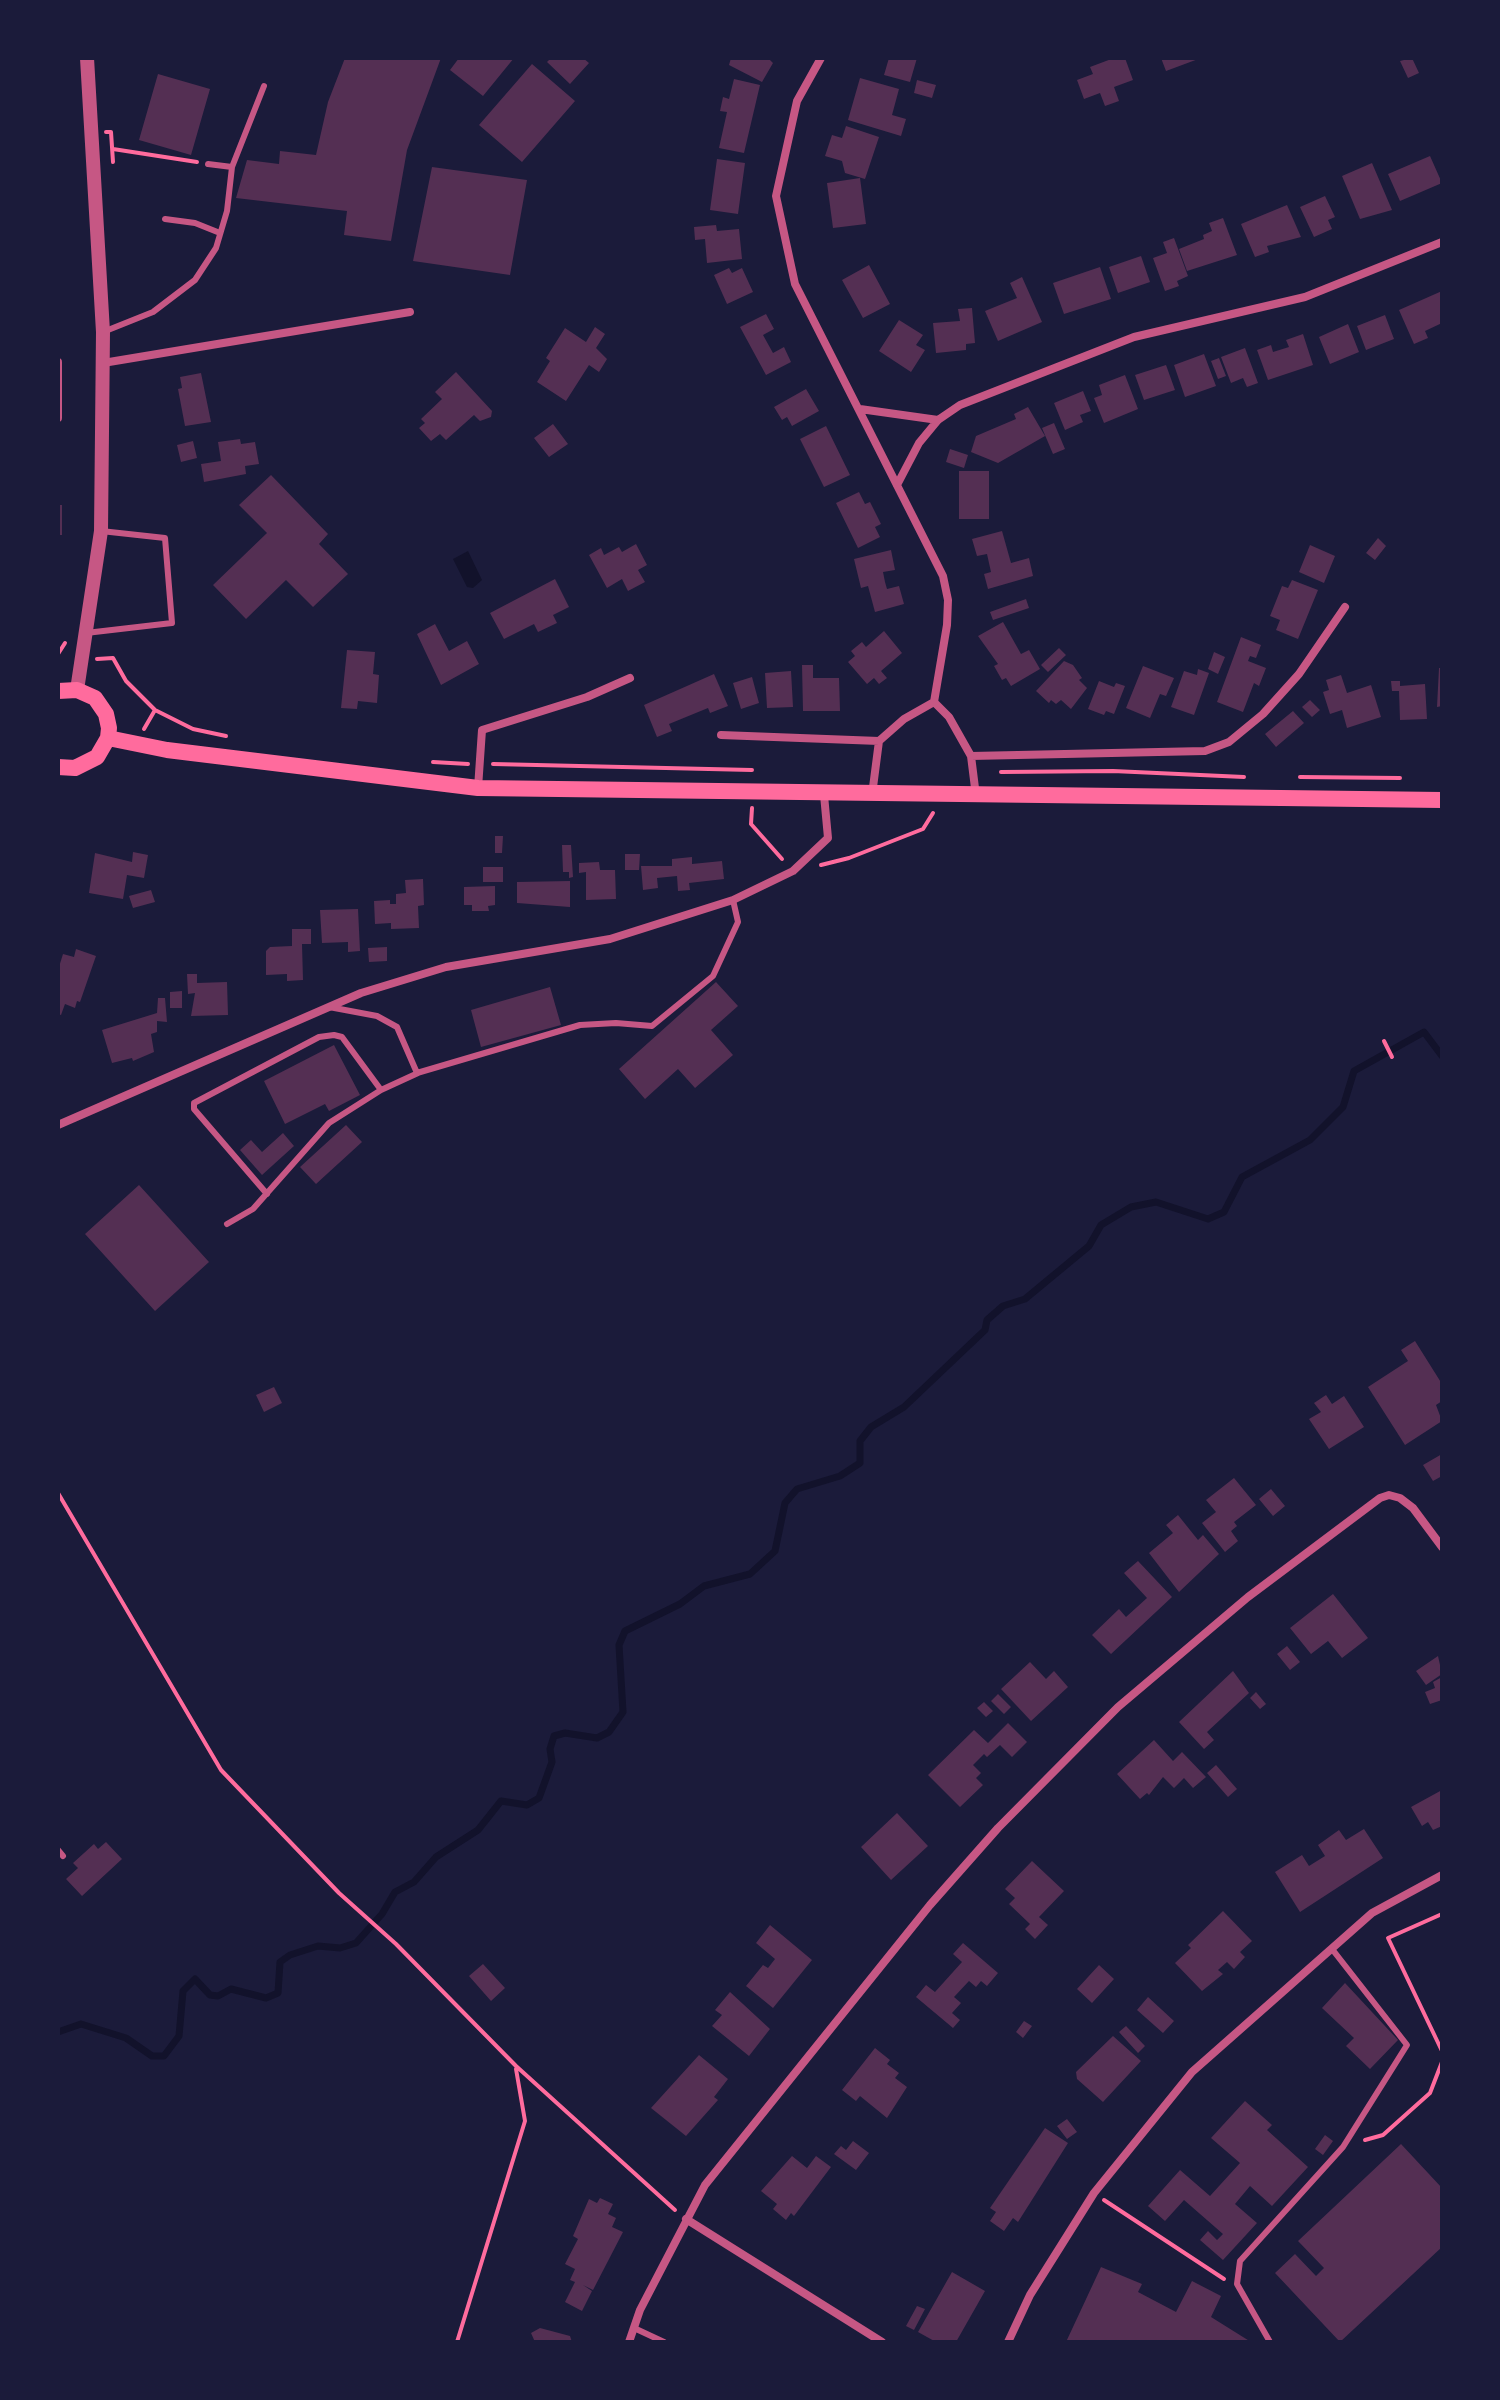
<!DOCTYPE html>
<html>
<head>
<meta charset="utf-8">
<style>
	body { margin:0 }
	#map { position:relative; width:1500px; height:2400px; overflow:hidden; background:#1b1b3a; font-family:"Alegreya Sans",sans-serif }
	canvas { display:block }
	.frame { position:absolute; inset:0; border:60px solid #1b1b3a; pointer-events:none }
</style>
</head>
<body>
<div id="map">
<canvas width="1500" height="2400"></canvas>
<div class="frame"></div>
</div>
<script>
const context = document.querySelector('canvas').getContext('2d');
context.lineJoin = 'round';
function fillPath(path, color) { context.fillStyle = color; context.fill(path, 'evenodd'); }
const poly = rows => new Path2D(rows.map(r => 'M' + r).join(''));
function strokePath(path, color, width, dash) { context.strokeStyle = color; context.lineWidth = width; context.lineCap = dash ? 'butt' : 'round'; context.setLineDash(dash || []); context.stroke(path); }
const water = poly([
	[468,551,482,580,473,588,467,587,453,559]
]);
const stream = poly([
	[58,2032,81,2024,126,2038,152,2056,164,2056,179,2036,183,1991,195,1979,210,1995,218,1996,231,1989,266,1998,278,1993,280,1962,290,1955,318,1946,340,1948,356,1943,382,1914,395,1892,414,1882,436,1857,478,1830,501,1801,527,1805,539,1798,552,1762,550,1749,554,1736,565,1733,597,1738,609,1732,623,1712,619,1645,625,1631,680,1604,704,1586,750,1574,775,1551,785,1503,797,1489,840,1476,860,1463,860,1441,871,1427,904,1407,985,1330,987,1320,1003,1306,1025,1299,1089,1246,1101,1225,1131,1207,1156,1202,1208,1219,1224,1212,1242,1177,1310,1140,1343,1107,1354,1071,1424,1032,1442,1056]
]);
const building = poly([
	[345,58,441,58,407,150,391,241,344,235,347,211,236,198,247,160,279,164,280,151,316,155,328,102],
	[459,58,514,58,483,96,450,70],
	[551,58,583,58,589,63,570,84,547,62],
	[731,58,768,58,773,63,762,82,729,65],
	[889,58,917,58,910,82,884,75],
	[1114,58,1125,58,1133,80,1114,87,1119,101,1105,106,1100,93,1084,99,1077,80,1093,74,1090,67],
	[1161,58,1201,58,1166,71],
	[1412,58,1419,73,1408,78,1400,61],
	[532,64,575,101,522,162,479,125],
	[158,74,210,89,191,155,139,140],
	[860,78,899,89,892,115,906,119,901,136,848,120],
	[734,79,760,85,744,153,719,148,727,112,720,111,723,97,729,99],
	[917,80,936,85,932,98,914,93],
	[846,126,879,137,865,179,845,173,842,161,825,156,832,135,842,138],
	[1430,156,1442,183,1400,201,1388,174],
	[717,159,745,163,738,214,710,210],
	[1372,163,1392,210,1360,219,1342,176],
	[432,167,527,180,510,275,413,261],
	[860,178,866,224,833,228,827,183],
	[1325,196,1335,217,1328,220,1332,229,1314,237,1300,207],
	[1287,205,1301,237,1267,246,1269,252,1255,257,1241,224],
	[1223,218,1237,255,1187,271,1179,249,1204,239,1203,235,1212,231,1209,223],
	[716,225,717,231,739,229,742,259,707,263,705,239,695,240,694,227],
	[1174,238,1188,276,1177,281,1179,286,1165,291,1153,258,1167,253,1163,242],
	[1141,256,1150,282,1118,293,1109,267],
	[869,265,890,304,863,318,842,280],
	[1100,267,1111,299,1064,314,1053,283],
	[729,268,732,273,742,268,753,292,727,304,714,275],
	[1022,277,1042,322,998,341,985,311,1017,298,1010,283],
	[1442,291,1442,323,1425,331,1428,338,1414,344,1399,310],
	[972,308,975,343,966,344,966,350,936,353,933,323,960,321,958,309],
	[766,314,774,329,763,335,773,353,784,347,791,362,766,375,740,327],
	[1385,315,1394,339,1366,350,1357,326],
	[899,320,923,335,916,345,925,350,911,372,879,351],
	[1348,324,1359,352,1330,364,1319,337],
	[595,327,605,334,596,348,607,359,599,372,589,365,566,401,537,382,550,361,546,358,565,328,586,342],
	[1303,334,1313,365,1268,380,1257,350,1271,345,1273,352,1289,347,1286,340],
	[1245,348,1258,383,1247,387,1243,378,1231,383,1221,357],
	[1204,354,1216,386,1185,397,1174,365],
	[1219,358,1226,376,1218,379,1211,361],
	[1166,365,1175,390,1144,400,1135,375],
	[456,372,492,411,491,417,480,421,474,415,446,440,440,434,431,441,419,428,425,423,421,419,442,399,435,392],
	[201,373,211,422,185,426,178,389,182,388,180,377],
	[1125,375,1138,409,1104,423,1094,398,1102,395,1099,385],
	[806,389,819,411,792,426,787,417,782,420,774,407],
	[1083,391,1091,411,1080,415,1083,422,1065,430,1054,403],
	[1028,407,1045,436,998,463,971,452,976,436,1016,419,1014,414],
	[1054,423,1065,449,1053,454,1042,428],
	[553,424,568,444,549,457,534,438],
	[826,426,850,475,824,487,800,439],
	[240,439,241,444,255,442,259,464,245,466,246,474,204,482,201,464,221,461,218,442],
	[193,441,197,458,181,462,177,445],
	[950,449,968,455,964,468,946,462],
	[959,471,989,471,989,519,959,519],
	[271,475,328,534,319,544,348,574,313,607,286,580,246,619,213,585,267,533,239,505],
	[859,492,865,504,870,502,881,524,875,527,880,537,858,548,836,503],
	[58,505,62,505,62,535,58,535],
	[1002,531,1011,563,1029,558,1033,576,988,589,984,574,991,572,987,554,977,556,972,539],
	[1378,538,1386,546,1375,560,1366,553],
	[636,544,647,565,638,570,645,582,628,591,622,579,607,588,589,555,601,548,604,555,619,547,622,552],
	[1310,545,1335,556,1324,583,1299,572],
	[891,550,895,570,883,572,885,582,887,589,899,586,904,604,875,612,868,586,861,588,854,559],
	[555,579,569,607,553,615,557,623,538,632,534,624,504,639,490,613],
	[1292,580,1318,590,1298,639,1276,630,1280,620,1270,616,1282,586,1288,588],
	[1026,599,1029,608,993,620,990,612],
	[1003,622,1021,654,1029,650,1040,669,1011,686,1006,678,1002,680,994,666,998,664,978,636],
	[435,624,449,651,467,641,479,664,441,685,417,634],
	[884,631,902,653,881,671,887,678,879,684,874,678,867,684,848,662,855,656,851,651,862,642,866,647],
	[1241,637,1261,645,1256,658,1250,656,1248,661,1266,668,1259,686,1254,683,1243,712,1217,702],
	[1059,648,1066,655,1048,672,1041,665],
	[347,650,375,652,373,674,379,675,377,703,358,701,357,709,341,708],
	[1214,652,1225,657,1218,674,1208,669],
	[1064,661,1073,665,1082,678,1079,680,1087,688,1071,709,1061,700,1056,704,1051,700,1049,703,1036,691],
	[802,665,813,665,813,678,839,678,840,711,803,711],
	[1143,666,1174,678,1166,696,1160,694,1150,718,1126,708],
	[1439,668,1442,668,1442,706,1437,707],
	[1198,669,1209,673,1194,715,1171,707,1184,671,1197,675],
	[791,671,793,707,767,708,765,673],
	[714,674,728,706,710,713,708,708,669,724,672,731,657,737,644,705],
	[1341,675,1347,693,1371,685,1381,717,1347,728,1342,710,1330,714,1323,692,1329,690,1326,680],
	[752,677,759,703,741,709,733,683],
	[1099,681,1114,687,1116,683,1125,686,1114,714,1106,711,1104,715,1088,709],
	[1391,681,1400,681,1400,686,1425,684,1427,719,1400,720,1399,691,1392,691],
	[1310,700,1320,710,1312,717,1302,707],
	[1293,711,1304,723,1276,747,1265,734],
	[495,836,503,836,502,853,495,853],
	[562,845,571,845,573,877,569,878,569,872,563,872],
	[133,852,148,855,144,878,127,875,123,899,89,893,95,853,132,862],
	[625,854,640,854,639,870,625,870],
	[692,857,692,864,722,861,724,879,689,883,690,890,678,891,677,876,657,878,658,888,643,890,641,866,672,866,672,859],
	[599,862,600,870,615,870,616,899,586,900,586,872,579,873,579,863],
	[483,867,503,867,503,882,483,882],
	[423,879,424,905,418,906,419,928,391,929,391,923,375,924,374,901,390,900,390,904,396,904,396,894,406,893,405,880],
	[570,881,570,907,517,903,517,882],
	[495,886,495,905,488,906,489,911,472,911,472,905,464,905,464,887],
	[151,890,155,902,133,908,129,896],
	[358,909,360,951,348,952,348,942,322,943,320,910],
	[292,929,311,929,311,944,302,944,303,980,287,981,287,974,266,975,266,951,270,947,292,946],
	[387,947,387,961,369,962,368,948],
	[76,949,96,956,80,1002,77,1001,75,1008,65,1004,61,1015,58,1014,58,970,63,954,74,957],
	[187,974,197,974,197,983,227,982,228,1015,191,1016,195,993,188,994],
	[716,982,738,1006,711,1030,733,1055,695,1088,678,1069,645,1099,619,1069],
	[550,987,561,1025,481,1047,471,1010],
	[182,991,182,1008,170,1008,170,992],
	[158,998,165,998,167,1022,157,1021,157,1032,151,1034,154,1052,133,1061,132,1058,112,1063,102,1030,157,1013],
	[334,1045,360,1095,329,1111,325,1104,285,1124,264,1081],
	[346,1125,362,1142,316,1184,300,1167],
	[283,1133,294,1146,262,1175,240,1150,251,1140,262,1152],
	[139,1185,209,1262,155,1311,85,1234],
	[1415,1341,1442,1384,1442,1401,1436,1405,1442,1421,1405,1445,1368,1387,1408,1361,1401,1350],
	[274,1387,282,1403,264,1412,256,1395],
	[1326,1395,1332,1404,1344,1396,1364,1427,1329,1449,1309,1419,1321,1412,1314,1403],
	[1442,1454,1442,1476,1433,1481,1423,1465],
	[1234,1478,1256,1505,1234,1522,1237,1526,1231,1531,1238,1541,1225,1552,1202,1523,1216,1512,1206,1500],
	[1271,1489,1285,1506,1273,1516,1259,1499],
	[1178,1515,1198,1540,1203,1535,1219,1554,1179,1592,1149,1553,1173,1533,1166,1525],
	[1138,1561,1172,1597,1111,1654,1092,1635,1119,1609,1126,1617,1147,1598,1124,1573],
	[1333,1594,1368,1638,1342,1658,1328,1641,1311,1654,1290,1628],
	[1287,1646,1300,1662,1290,1670,1277,1654],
	[1438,1656,1442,1674,1426,1685,1416,1671],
	[1030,1662,1046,1679,1054,1671,1068,1687,1031,1721,1001,1689],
	[1233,1671,1249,1693,1207,1732,1214,1740,1204,1749,1179,1722],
	[1442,1677,1442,1700,1430,1704,1425,1692,1435,1688,1433,1682],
	[1256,1692,1266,1704,1260,1709,1250,1698],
	[998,1694,1011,1707,1004,1714,991,1701],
	[984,1702,993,1711,986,1717,977,1708],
	[1008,1723,1027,1742,1012,1757,1000,1745,987,1757,984,1754,973,1765,981,1773,976,1778,983,1785,960,1807,928,1775,974,1730,988,1743],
	[1154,1740,1173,1761,1182,1752,1206,1777,1193,1788,1184,1778,1174,1788,1163,1777,1149,1795,1147,1793,1140,1799,1117,1774],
	[1216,1765,1237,1789,1228,1797,1207,1773],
	[1442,1790,1442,1826,1433,1830,1428,1822,1422,1826,1411,1807],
	[897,1813,928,1846,891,1880,861,1847],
	[1364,1829,1383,1858,1300,1912,1275,1872,1302,1855,1309,1866,1325,1856,1318,1845,1339,1830,1346,1840],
	[106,1842,122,1859,82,1896,66,1879,78,1868,73,1863,94,1844,98,1849],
	[1032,1861,1064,1891,1039,1917,1048,1925,1035,1939,1025,1929,1030,1924,1009,1904,1015,1898,1005,1889],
	[1223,1911,1252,1941,1240,1952,1245,1957,1234,1969,1227,1962,1218,1970,1223,1974,1202,1991,1175,1963,1191,1948,1188,1945],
	[770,1925,812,1960,773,2008,746,1986,763,1965,768,1968,775,1959,756,1943],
	[963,1943,998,1973,987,1986,981,1981,976,1987,969,1981,954,1997,961,2003,952,2013,960,2020,953,2028,916,1997,926,1985,935,1992,962,1962,953,1954],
	[483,1964,505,1988,491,2001,469,1976],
	[1099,1965,1114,1979,1092,2003,1077,1989],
	[1345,1983,1398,2040,1370,2069,1346,2046,1354,2038,1322,2008],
	[730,1992,770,2029,749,2056,712,2026,722,2015,715,2010],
	[1148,1997,1174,2021,1163,2033,1137,2010],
	[1024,2021,1032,2026,1023,2038,1016,2032],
	[1126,2026,1145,2046,1138,2053,1119,2032],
	[1113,2036,1141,2061,1103,2102,1077,2079,1076,2072],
	[875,2048,890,2060,887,2064,899,2073,895,2078,907,2087,887,2118,860,2096,856,2101,842,2090],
	[699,2055,728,2079,714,2097,718,2100,686,2136,651,2108],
	[1245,2101,1272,2125,1267,2130,1308,2167,1272,2206,1250,2186,1235,2204,1257,2223,1223,2260,1200,2240,1208,2231,1217,2240,1223,2234,1184,2200,1165,2221,1148,2206,1180,2170,1210,2196,1240,2163,1211,2138],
	[1067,2119,1077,2132,1067,2139,1057,2126],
	[1045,2128,1068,2143,1018,2222,1013,2218,1004,2231,990,2221,996,2212,990,2208],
	[1325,2135,1333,2141,1323,2155,1315,2149],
	[853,2141,869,2153,856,2170,834,2154,841,2146,846,2150],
	[1401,2144,1442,2188,1442,2247,1340,2342,1275,2273,1295,2254,1316,2276,1324,2268,1298,2241],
	[792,2156,807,2168,816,2156,831,2167,794,2216,791,2213,786,2220,773,2209,777,2204,761,2191],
	[600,2198,613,2204,608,2214,616,2218,612,2227,623,2232,593,2290,583,2285,592,2291,582,2311,565,2302,575,2282,570,2280,575,2269,565,2264,578,2239,573,2236,589,2199,597,2203],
	[1101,2267,1142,2284,1138,2292,1176,2312,1192,2281,1221,2296,1211,2317,1251,2342,1066,2342],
	[952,2272,985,2291,956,2342,936,2342,918,2332],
	[917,2306,925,2309,914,2330,906,2326],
	[540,2328,570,2336,572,2342,535,2342,531,2333]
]);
const path = poly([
	[106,132,111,132,113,162],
	[113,149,197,162],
	[58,654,65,643],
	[97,659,113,658,126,681,155,710,193,729,226,736],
	[144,729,155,710],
	[433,762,468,764],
	[493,764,752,770],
	[1001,772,1113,771,1244,777],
	[1300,777,1400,778],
	[752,808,751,824,782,859],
	[821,865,849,858,923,829,933,813],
	[1384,1041,1392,1057],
	[58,1493,221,1770,339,1893,396,1944,516,2066,675,2210],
	[1442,1914,1388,1938,1442,2051],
	[1365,2140,1383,2135,1430,2093,1442,2062],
	[1104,2200,1224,2279],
	[457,2342,525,2121,516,2069]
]);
const service = poly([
	[208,164,232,167],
	[165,219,195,223,220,233],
	[103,332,153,312,195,280,216,248,227,211,232,167,264,86],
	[86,633,172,623,165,538,101,531],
	[329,1007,377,1016,397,1027,417,1073,580,1025,616,1023,652,1026,713,976,738,922,733,900],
	[267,1194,194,1109,194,1103,319,1037,334,1035,342,1037,381,1090],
	[227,1224,253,1209,329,1123,381,1090,418,1073],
	[58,1850,63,1856],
	[634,2328,664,2342],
	[1270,2342,1237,2284,1240,2261,1343,2147,1407,2045,1332,1949]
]);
const minor = poly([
	[821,58,797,101,776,196,795,284,943,576,948,600,947,625,934,702],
	[58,362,58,418],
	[103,363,410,312],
	[860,409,938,420],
	[897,485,919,443,938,420,960,405,1134,337,1305,297,1442,242],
	[934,702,949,717,971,756,976,796],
	[721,735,879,741],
	[971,756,1205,751,1229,742,1263,714,1299,674,1345,607],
	[478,788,482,730,587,697,630,678],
	[872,795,879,741,904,719,934,702],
	[58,1125,361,993,446,967,610,939,733,900,793,871,828,838,824,795],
	[686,2219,882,2342],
	[629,2342,640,2310,705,2185,930,1905,998,1828,1118,1707,1248,1597,1380,1498,1389,1495,1400,1498,1413,1508,1442,1547],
	[1008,2342,1030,2295,1094,2193,1192,2072,1372,1913,1442,1875]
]);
const tertiary = poly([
	[77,690,101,531,103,332,87,58]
]);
const secondary = poly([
	[58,691,77,690,95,698,106,714,109,728,108,738,97,757,75,768,58,767],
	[108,738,167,750,478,788,1442,800]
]);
fillPath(water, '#12122b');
strokePath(stream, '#12122b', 7);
fillPath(building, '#542f53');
strokePath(path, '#ff6b9d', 4);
strokePath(service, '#c65784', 6);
strokePath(minor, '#c65784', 8);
strokePath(tertiary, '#c65784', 14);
strokePath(secondary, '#ff6b9d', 16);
</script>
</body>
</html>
